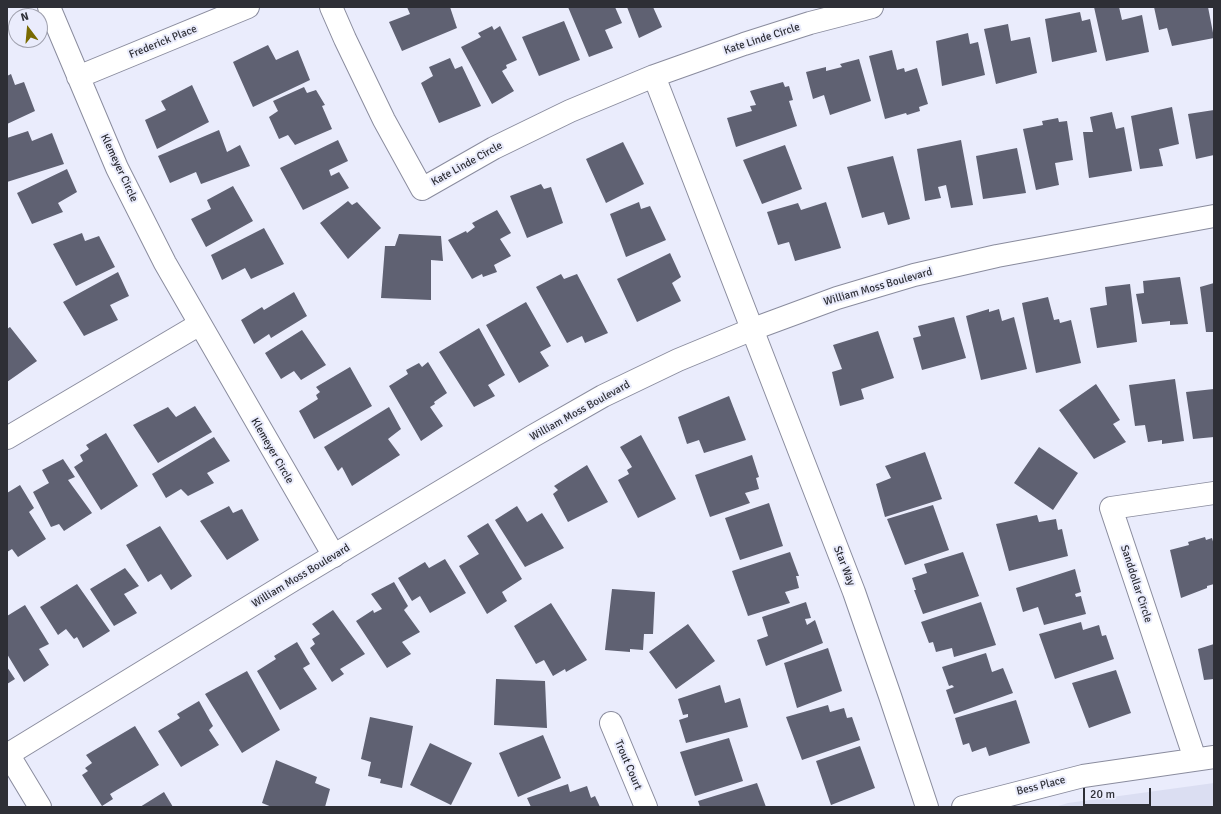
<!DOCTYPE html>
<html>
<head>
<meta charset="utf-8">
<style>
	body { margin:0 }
	#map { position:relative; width:1221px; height:814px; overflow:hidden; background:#eaecfc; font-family:Signika,sans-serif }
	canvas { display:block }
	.frame { position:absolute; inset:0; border:8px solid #2e2f36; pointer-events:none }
	.north { position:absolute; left:8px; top:8px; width:40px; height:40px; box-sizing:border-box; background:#eaecfc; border:1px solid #9fa0ad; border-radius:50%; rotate:344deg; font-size:11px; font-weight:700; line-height:16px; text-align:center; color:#2e2f36 }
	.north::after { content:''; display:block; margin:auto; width:14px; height:18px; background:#796a00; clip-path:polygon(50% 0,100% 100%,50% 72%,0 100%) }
	.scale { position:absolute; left:1083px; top:788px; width:68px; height:18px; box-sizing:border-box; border:2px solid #2e2f36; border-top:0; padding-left:5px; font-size:12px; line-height:14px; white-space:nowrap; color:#2e2f36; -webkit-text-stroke:3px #eaecfc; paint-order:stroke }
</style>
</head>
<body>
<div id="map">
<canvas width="1221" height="814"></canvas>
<div class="frame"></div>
<div class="north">N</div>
<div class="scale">20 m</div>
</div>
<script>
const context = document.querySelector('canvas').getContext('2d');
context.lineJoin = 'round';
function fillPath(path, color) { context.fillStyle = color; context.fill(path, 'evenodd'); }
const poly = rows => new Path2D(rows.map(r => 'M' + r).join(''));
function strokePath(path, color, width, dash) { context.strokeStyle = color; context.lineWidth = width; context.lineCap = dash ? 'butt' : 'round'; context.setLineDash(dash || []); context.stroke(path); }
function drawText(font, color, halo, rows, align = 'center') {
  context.font = font + ' Signika,sans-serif'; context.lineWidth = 4; context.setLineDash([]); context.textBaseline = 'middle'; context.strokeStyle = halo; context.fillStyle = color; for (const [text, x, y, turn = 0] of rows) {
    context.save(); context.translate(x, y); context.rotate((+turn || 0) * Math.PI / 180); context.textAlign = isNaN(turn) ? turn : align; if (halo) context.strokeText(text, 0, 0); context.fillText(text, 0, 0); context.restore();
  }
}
const built = poly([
	[1214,783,1214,807,1055,807,1068,803]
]);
const building = poly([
	[407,7,450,7,457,28,402,51,389,22,410,14],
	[568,7,615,7,622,23,605,30,613,48,589,57],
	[627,7,653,7,662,27,639,38],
	[1094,7,1119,7,1122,20,1142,15,1149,52,1106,61],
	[1154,7,1208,7,1214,38,1172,46,1167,28,1159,30],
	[1080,12,1082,21,1090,19,1097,52,1052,62,1045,19],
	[564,21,580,60,539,76,522,37],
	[1008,24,1011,41,1030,37,1037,73,996,84,984,29],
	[492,26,494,30,500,26,517,60,506,65,507,68,502,71,514,91,492,104,461,47,481,37,478,33],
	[968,33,970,44,978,42,985,75,942,86,936,41],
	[268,45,276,60,298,50,310,80,253,107,233,62],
	[892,50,897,70,904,68,905,72,917,68,928,104,919,107,920,111,907,115,906,113,885,119,869,56],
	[450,58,455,69,462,66,481,106,439,123,421,83,433,76,429,67],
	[859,59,871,101,830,115,824,95,813,99,806,72,826,67,826,71,842,67,840,64],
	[11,74,15,85,24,82,35,111,7,124,7,76],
	[783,82,785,87,789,86,793,100,789,101,797,126,736,147,727,118,752,111,750,106,756,105,750,91],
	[192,85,209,122,157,149,145,120,166,110,161,101],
	[304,87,307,93,316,90,325,105,322,106,332,129,295,145,288,135,279,139,269,117,278,111,273,101],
	[1172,107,1179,144,1159,149,1163,166,1140,169,1131,116],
	[1214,110,1214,155,1196,159,1188,114],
	[1112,112,1116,129,1124,127,1132,171,1089,178,1083,132,1093,132,1090,117],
	[1058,118,1059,122,1067,121,1073,160,1055,163,1059,185,1036,190,1023,129,1043,125,1042,121],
	[219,130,227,152,240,145,250,166,201,184,196,172,170,183,158,156],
	[28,131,32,141,52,133,64,164,7,182,7,138],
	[338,140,348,161,329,170,331,176,339,172,349,188,303,210,280,168],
	[961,140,973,205,951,208,946,185,938,187,941,198,925,201,917,149],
	[623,142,644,184,606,203,586,159],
	[785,145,802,189,762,204,743,160],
	[1017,148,1026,193,983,199,976,156],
	[893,156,910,219,888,225,884,212,862,218,847,167],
	[67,169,77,192,58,203,63,212,32,224,17,193],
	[541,184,544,189,551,187,563,223,527,238,510,196],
	[233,186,253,221,206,247,191,219,211,209,207,200],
	[348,201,352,205,357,202,381,228,348,259,320,223],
	[639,202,641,209,650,206,666,240,626,257,610,214],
	[826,202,841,248,795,261,789,242,778,245,767,212,798,203,801,210],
	[497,210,511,233,500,239,511,256,494,265,497,272,483,277,482,274,472,279,448,240,466,231,467,233,475,227,472,223],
	[264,228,284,264,251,279,245,268,222,280,211,255],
	[82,233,85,241,99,236,115,267,76,286,53,244],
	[399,234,441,236,443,261,431,260,431,300,381,298,385,246,395,246],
	[670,253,681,277,672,283,681,301,637,322,617,279],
	[118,272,129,296,110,305,118,320,84,336,63,302],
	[561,274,564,279,577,274,608,333,585,343,582,336,567,343,536,287],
	[1180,277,1188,324,1170,325,1170,321,1142,324,1136,294,1144,293,1143,281],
	[1214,283,1214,332,1206,332,1200,287],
	[1130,284,1137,342,1097,348,1090,308,1107,305,1105,287],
	[294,292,307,316,271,338,269,334,254,344,241,320,262,307,264,310],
	[1048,297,1054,320,1059,319,1060,323,1071,320,1081,363,1036,373,1022,303],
	[526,302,551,346,540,352,549,366,519,383,486,325],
	[989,309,989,312,999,309,1002,321,1014,317,1027,369,981,380,966,316],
	[954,317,966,358,922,370,913,338,921,336,918,326],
	[10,327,37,361,7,382,7,329],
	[479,328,505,375,488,385,495,396,474,407,439,352],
	[302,330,326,365,301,380,294,371,281,379,265,353],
	[878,331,894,378,861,389,864,399,840,406,832,372,842,369,833,345],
	[428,362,447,393,434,402,435,404,430,407,443,426,421,441,389,386,408,374,406,370,419,363,422,367],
	[350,367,372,406,314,439,299,411,318,399,316,395,320,392,316,387],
	[1175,379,1184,441,1162,444,1162,440,1148,442,1145,425,1135,426,1129,385],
	[1096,384,1120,420,1113,424,1126,442,1094,459,1059,410],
	[1214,389,1214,437,1193,439,1186,392],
	[729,396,746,440,704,453,699,440,687,444,678,417],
	[195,406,212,432,158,463,133,425,168,407,176,417],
	[389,407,401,429,388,439,400,455,352,486,342,467,338,471,324,447],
	[106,433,138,486,101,510,74,467,83,461,80,455,89,449,86,445],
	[641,435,676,499,638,518,618,480,629,474,627,470,632,467,620,447],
	[214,437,230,461,207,473,214,483,188,496,181,489,166,498,152,474],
	[1039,447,1078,473,1053,510,1014,483],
	[925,452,942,499,885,517,876,484,891,478,885,466],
	[752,455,759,477,756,478,759,489,745,493,750,503,710,517,695,475],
	[63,459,75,477,68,480,92,513,64,531,59,524,51,527,33,492,49,483,42,470],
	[587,465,608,502,568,522,553,494,558,490,554,486],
	[20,485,34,508,29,512,46,539,18,557,12,549,7,552,7,493],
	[769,503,783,546,740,560,725,518],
	[933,505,949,550,905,565,887,519],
	[229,506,233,513,242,509,259,540,227,560,200,521],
	[517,506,527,522,542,513,564,548,525,567,495,520],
	[1037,515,1039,522,1056,519,1058,530,1062,529,1068,556,1009,571,996,524],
	[488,523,522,579,502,592,507,601,487,614,459,566,479,554,467,536],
	[160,526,192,576,171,590,161,574,148,582,126,545],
	[1205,537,1206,540,1212,538,1214,545,1214,584,1207,586,1207,588,1181,598,1170,550,1189,545,1188,542],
	[790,552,799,576,796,576,799,588,785,592,790,603,748,616,732,571],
	[963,552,979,596,923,614,914,590,916,590,912,578,927,573,924,564],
	[445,559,466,593,430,613,420,596,412,601,398,578,425,562,429,568],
	[125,568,139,586,124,594,137,613,114,626,90,589],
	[1075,569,1081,592,1075,594,1076,597,1081,596,1086,614,1044,625,1038,607,1023,612,1016,588],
	[394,582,408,606,404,610,420,632,402,642,411,654,387,668,356,621,373,610,374,613,382,609,371,594],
	[77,584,110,631,83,648,77,637,74,639,66,629,58,635,40,607],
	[612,589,655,592,653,634,644,634,643,650,630,649,630,652,605,650],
	[806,602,811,618,805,619,807,625,815,620,823,643,766,666,757,640,768,636,762,617],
	[981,602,996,645,954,657,952,648,936,652,933,642,929,643,921,622],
	[551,603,587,660,566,672,565,669,553,676,544,660,536,664,514,626],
	[25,605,49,644,39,649,49,665,24,682,7,654,7,616],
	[333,610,365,654,340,669,344,674,332,682,310,648,315,644,312,639,320,634,312,624],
	[1081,622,1083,630,1099,625,1102,636,1106,635,1114,659,1055,679,1039,634],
	[688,624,715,661,676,689,649,652],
	[297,642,310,664,303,668,317,689,280,710,257,671,276,659,274,656],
	[1214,644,1214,679,1204,680,1198,649],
	[828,648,842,691,797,708,784,663],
	[986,653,992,672,1003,668,1013,693,954,714,946,690,954,687,952,685,949,686,942,667],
	[7,667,15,679,7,684],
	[1116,670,1131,713,1089,728,1072,683],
	[247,671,280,730,242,753,205,694],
	[496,679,545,681,547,728,494,725],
	[720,685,725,703,740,698,748,727,686,743,679,720,688,717,688,714,683,715,678,699],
	[1016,700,1030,743,989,756,986,747,972,752,969,743,963,745,955,718],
	[199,701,213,726,209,730,219,745,181,767,158,731,180,718,177,714],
	[828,705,830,712,844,708,847,718,852,717,860,740,802,760,786,717],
	[370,717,413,726,402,788,380,783,381,779,368,776,371,762,361,759],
	[135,726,159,765,110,794,113,799,102,806,82,775,88,771,85,768,92,763,86,755],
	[543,735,561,778,518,797,499,753],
	[729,738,743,781,695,796,680,752],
	[430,743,472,763,451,805,410,785],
	[860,746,875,788,831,805,816,761],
	[276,760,317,777,315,783,330,789,325,807,272,807,262,803],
	[757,783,766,807,700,807,698,801],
	[568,784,570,792,587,786,591,798,595,796,600,807,531,807,527,798],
	[164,792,173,807,140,807]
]);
const street = poly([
	[49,7,117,168,165,263,334,556],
	[331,7,345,39,384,120,422,189,494,148,570,111,654,76,744,44,810,23,872,7],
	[654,76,854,592,890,696,927,807],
	[78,77,248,7],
	[7,438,200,324],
	[611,723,646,807],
	[8,754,40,807],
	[1195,759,1111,508,1214,493],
	[963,807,1083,776,1214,757]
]);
const secondary = poly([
	[7,755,293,580,533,436,603,396,678,360,753,329,837,298,914,275,997,256,1214,216]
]);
const streetNames = [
	["Kate Linde Circle",762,39,-18],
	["Frederick Place",163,42,-22],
	["Kate Linde Circle",467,164,-29],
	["Klemeyer Circle",119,168,65],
	["William Moss Boulevard",878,287,-16],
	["William Moss Boulevard",580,411,-29],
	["Klemeyer Circle",272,451,60],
	["Star Way",844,566,69],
	["William Moss Boulevard",301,576,-31],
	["Sanddollar Circle",1136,584,72],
	["Trout Court",628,765,67],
	["Bess Place",1041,786,-14]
];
fillPath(built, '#dbdef2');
fillPath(building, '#5f6172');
strokePath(street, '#8a8c9e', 24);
strokePath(secondary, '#8a8c9e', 24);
strokePath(street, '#fff', 22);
strokePath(secondary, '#fff', 22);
drawText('11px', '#2e2f36', '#eaecfc', streetNames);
</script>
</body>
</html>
